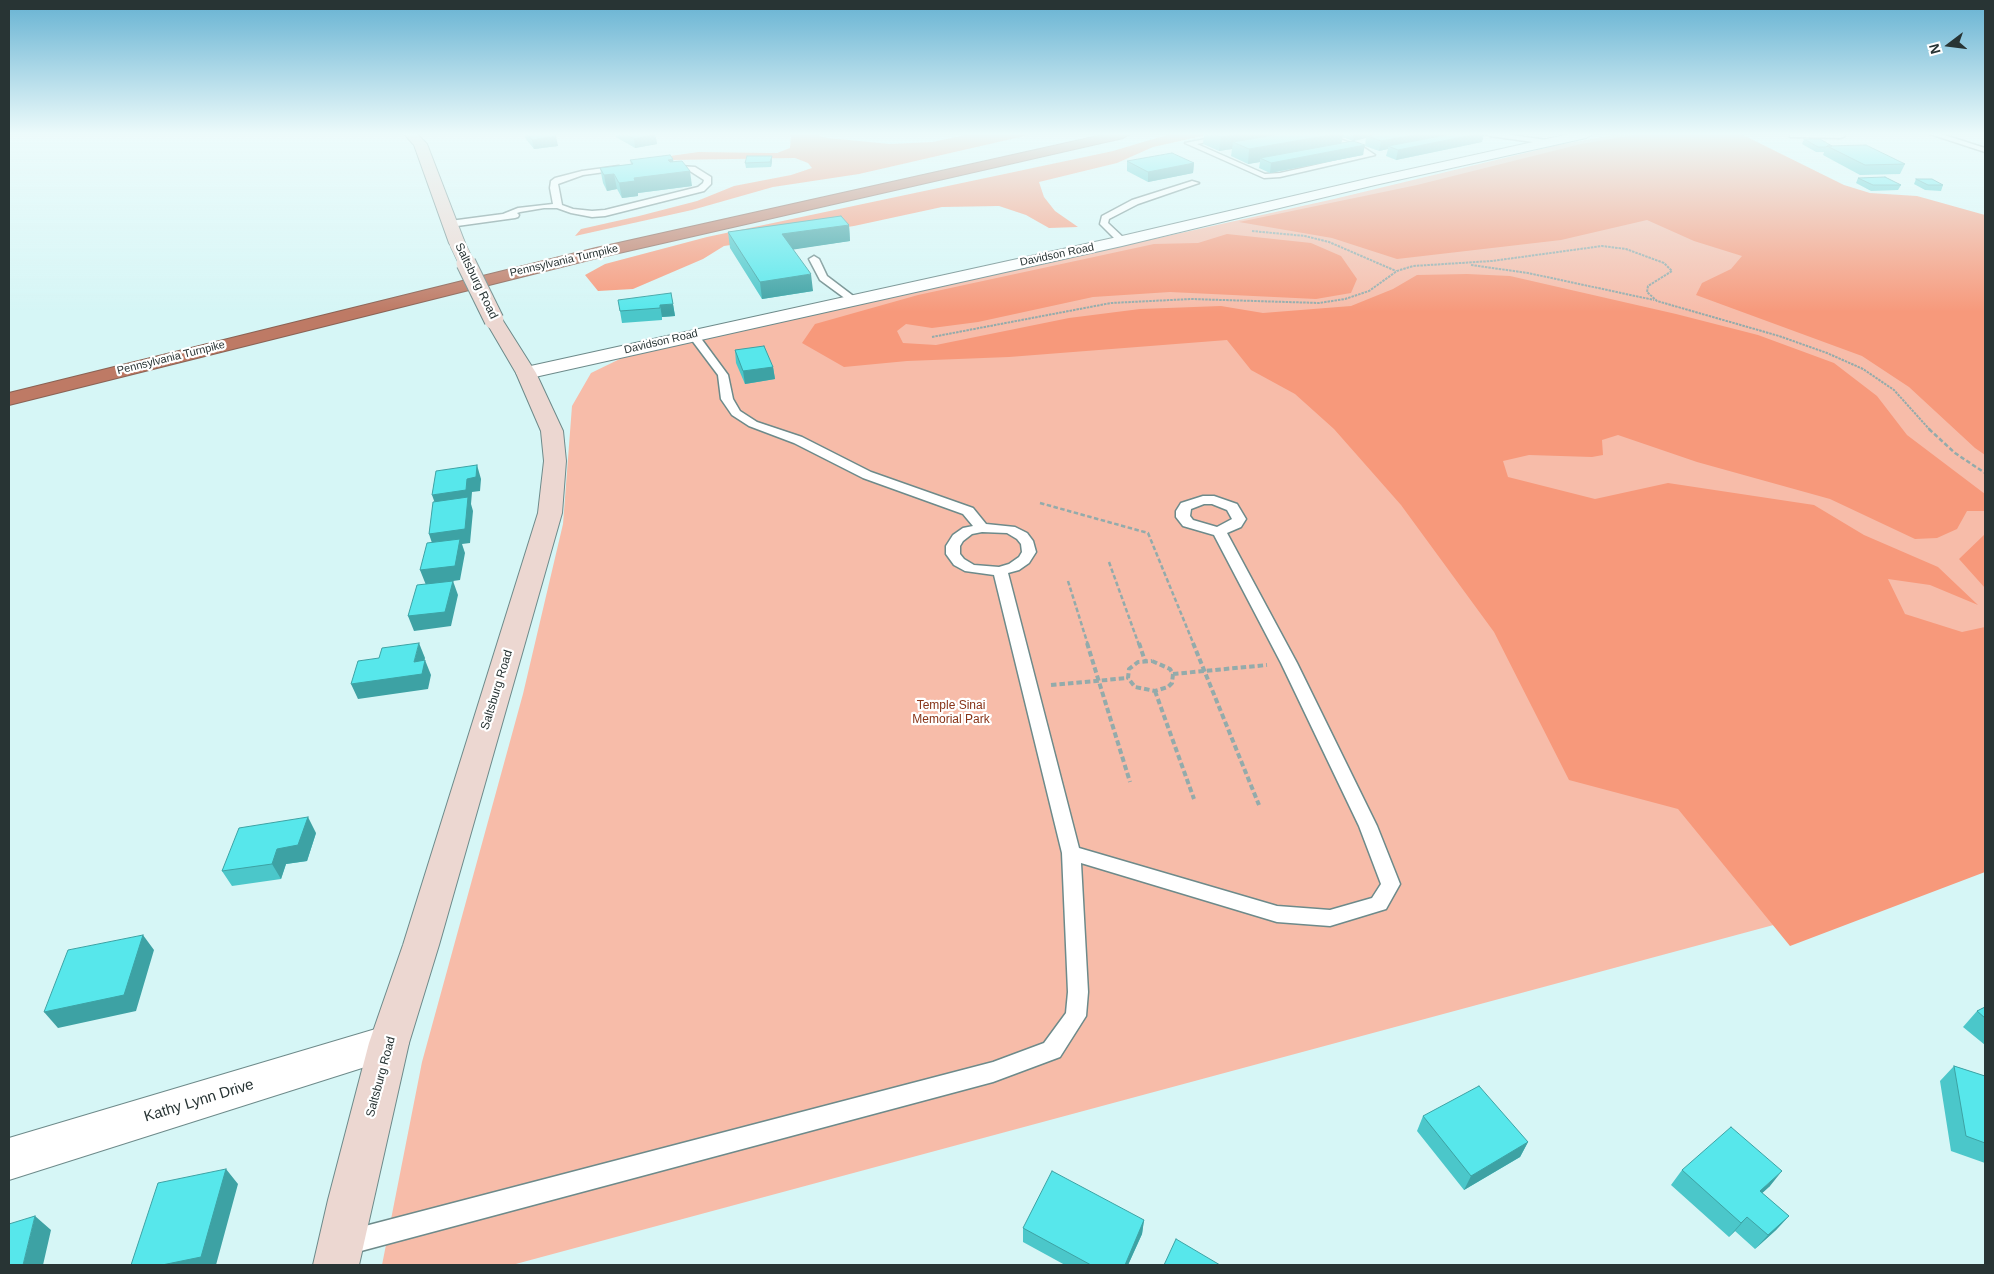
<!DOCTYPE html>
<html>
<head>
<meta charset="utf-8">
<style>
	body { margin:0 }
	#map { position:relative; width:1994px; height:1274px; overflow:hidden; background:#d6f6f6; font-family:Helvetica,sans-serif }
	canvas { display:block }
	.frame { position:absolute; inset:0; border:10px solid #283434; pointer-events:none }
	.north { position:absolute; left:1924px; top:20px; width:50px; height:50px; -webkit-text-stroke:4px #fff; paint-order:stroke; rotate:255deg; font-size:14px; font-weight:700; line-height:20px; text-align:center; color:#283434 }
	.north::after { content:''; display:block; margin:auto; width:18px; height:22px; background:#283434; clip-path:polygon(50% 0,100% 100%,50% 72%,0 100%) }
</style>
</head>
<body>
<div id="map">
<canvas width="1994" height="1274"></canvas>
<div class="frame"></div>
<div class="north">N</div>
</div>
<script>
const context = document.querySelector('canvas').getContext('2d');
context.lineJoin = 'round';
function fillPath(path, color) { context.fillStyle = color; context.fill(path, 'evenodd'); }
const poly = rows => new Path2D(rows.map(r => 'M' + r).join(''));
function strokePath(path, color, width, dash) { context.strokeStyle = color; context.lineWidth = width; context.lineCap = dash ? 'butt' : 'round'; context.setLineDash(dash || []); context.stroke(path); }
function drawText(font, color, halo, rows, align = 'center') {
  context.font = font + ' Helvetica,sans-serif'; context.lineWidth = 4.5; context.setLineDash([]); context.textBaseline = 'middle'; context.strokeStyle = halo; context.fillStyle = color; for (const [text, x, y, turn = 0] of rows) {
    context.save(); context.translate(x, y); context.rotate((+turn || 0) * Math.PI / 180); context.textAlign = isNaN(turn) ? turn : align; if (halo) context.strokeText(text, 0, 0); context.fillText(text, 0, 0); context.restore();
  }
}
const green = poly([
	[1618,134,1714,134,1985,360,1985,868,512,1265,382,1265,422,1062,523,694,563,524,572,406,591,373,626,356,1334,199,1558,145]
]);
const forest = poly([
	[789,134,815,134,827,138,890,144,933,142,969,134,1033,134,859,174,773,187,692,210,575,236,581,229,639,216,697,201,734,186,791,175,812,168,808,163,795,158,672,160,663,157,698,152,777,153,790,148,791,137],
	[1170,134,1211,134,1153,147,1117,163,1039,182,1044,197,1055,211,1078,227,1049,228,1026,215,999,206,942,207,854,226,724,246,703,259,633,289,598,291,585,275,605,264,707,237,1113,151],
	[1640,134,1741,134,1844,185,1870,193,1917,196,1985,215,1985,455,1975,448,1909,387,1862,356,1696,295,1702,283,1731,269,1742,256,1694,241,1647,220,1561,240,1397,259,1332,238,1239,222,1417,185,1581,144],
	[1227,234,1311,243,1341,256,1357,279,1351,293,1316,299,1170,292,1093,297,978,322,932,328,906,324,897,331,903,343,936,345,1069,318,1140,309,1221,306,1263,313,1351,306,1393,289,1417,275,1467,274,1510,276,1676,314,1758,335,1834,363,1877,396,1907,435,1985,494,1985,511,1967,511,1957,529,1937,538,1915,539,1830,499,1697,462,1618,435,1602,440,1603,455,1592,457,1529,455,1503,461,1508,477,1595,499,1668,483,1814,505,1864,535,1938,567,1978,605,1930,585,1888,579,1905,614,1962,632,1985,627,1985,872,1790,946,1678,809,1569,780,1494,632,1401,505,1334,429,1295,394,1251,370,1227,340,1009,357,907,361,844,367,802,343,815,324,918,295,1154,244,1198,243],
	[1985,534,1985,588,1959,559]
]);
const pathFar2 = poly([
	[1252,231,1305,236,1329,242,1396,271],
	[1471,265,1528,273,1654,300],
	[932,337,1111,303,1191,299,1319,303,1345,299,1369,291,1397,271,1413,266,1492,261,1602,246,1626,249,1664,263,1672,271,1648,286,1647,292,1657,301,1779,336,1827,353,1863,369,1894,390,1930,430]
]);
const pathFar1 = poly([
	[1929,429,1955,453,1985,473],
	[1040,503,1148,533,1194,645],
	[1109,562,1139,645],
	[1068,581,1088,645]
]);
const path = poly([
	[1087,643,1130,782],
	[1139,643,1145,661],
	[1193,643,1259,805],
	[1152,661,1170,669,1173,674,1172,683,1168,687,1155,691,1135,687,1128,678,1129,669,1138,662,1152,661],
	[1173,674,1267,665],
	[1051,685,1128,678],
	[1155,691,1194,799]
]);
const service = poly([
	[1231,134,1246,134,1197,144,1265,174,1280,173,1364,154,1315,134,1324,134,1363,147,1375,155,1280,177,1264,178,1185,143,1231,134],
	[1486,134,1504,134,1547,140,1551,142,1547,144,1490,136,1486,134],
	[1790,134,1842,134,1845,136,1841,138,1793,137,1790,137,1790,134],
	[1930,134,1941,134,1985,148,1985,152,1930,134],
	[664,165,695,167,711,177,711,184,704,191,605,216,592,217,571,213,557,208,544,208,520,212,517,213,519,215,518,217,515,218,450,227,446,224,450,221,503,214,518,208,553,204,550,188,551,181,555,178,582,171,619,166,623,168,619,170,583,175,558,184,562,205,573,209,592,211,605,210,698,187,703,183,704,180,690,171,667,169,663,167,664,165],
	[1192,181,1199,183,1138,204,1109,219,1108,223,1125,239,1125,243,1119,243,1100,224,1102,216,1132,200,1192,181],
	[814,256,819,259,827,276,856,298,856,302,850,302,820,280,809,259,814,256],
	[693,332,697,333,728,375,733,399,740,411,757,422,802,437,871,472,973,508,986,524,1015,527,1027,533,1033,541,1036,552,1029,563,1019,570,1008,573,1079,848,1277,906,1330,910,1372,898,1381,884,1359,826,1281,663,1214,535,1183,526,1176,517,1176,511,1181,503,1203,496,1214,496,1237,504,1246,519,1241,527,1227,533,1297,663,1377,826,1400,884,1386,909,1330,926,1277,922,1081,863,1088,992,1086,1016,1060,1057,993,1082,346,1255,337,1252,334,1243,337,1234,346,1231,993,1062,1044,1043,1066,1013,1068,992,1062,853,994,575,965,571,954,565,946,554,946,546,953,535,963,528,973,526,963,514,863,478,794,443,749,426,732,415,721,399,718,375,688,335,693,332],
	[1204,504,1212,504,1227,510,1232,519,1217,527,1193,520,1190,516,1191,509,1204,504],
	[982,532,1007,533,1017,539,1021,544,1022,552,1019,557,1009,564,999,567,974,565,964,559,960,554,960,546,963,541,972,534,982,532]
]);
const minor = poly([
	[389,1025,403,1031,409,1043,403,1055,9,1180,9,1138,389,1025]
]);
const tertiary = poly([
	[1569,134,1593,134,1586,138,1375,185,1122,246,526,379,519,377,516,373,519,369,526,367,1122,236,1375,177,1569,134]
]);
const secondary = poly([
	[404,134,417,134,427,144,465,243,463,246,457,248,451,246,449,243,414,145,404,134],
	[494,314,500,316,536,373,563,431,566,461,562,513,439,945,409,1043,359,1265,313,1265,328,1200,369,1043,403,945,538,513,544,461,541,431,516,373,485,320,488,316,494,314]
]);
const motorway = poly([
	[1107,134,1130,134,1123,138,597,258,9,405,9,393,596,248,1107,134]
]);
const secondaryBridgeFar1 = poly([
	[457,243,467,264]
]);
const secondaryBridge = poly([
	[466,263,494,320]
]);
const wall = poly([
	[524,134,554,134,558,146,534,149,525,138],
	[616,134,655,134,657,144,635,148,616,137],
	[1204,134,1484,134,1482,142,1396,160,1386,156,1388,149,1379,151,1365,146,1366,138,1353,141,1363,155,1270,173,1259,168,1260,162,1248,164,1231,156,1232,149,1219,151,1203,144],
	[1342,137,1353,141,1341,143],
	[1804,139,1832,146,1905,164,1900,174,1860,175,1823,155,1824,152,1816,152,1802,144],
	[772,156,772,161,771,167,746,168,745,163],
	[630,160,673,162,692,186,638,193,638,196,622,198,617,189,607,191,603,183,600,168,631,164],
	[1127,161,1194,163,1193,173,1148,182,1127,171],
	[1858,178,1901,185,1898,190,1871,191,1856,183],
	[1916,179,1943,185,1941,191,1925,190,1914,184],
	[849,225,850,241,793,249,813,291,762,299,730,248,728,232],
	[671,293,675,316,662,317,662,320,622,323,620,311],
	[735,350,773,367,775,379,745,384,736,363],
	[316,833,307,861,286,864,281,879,232,886,222,871],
	[1985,1007,1985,1045,1963,1027,1977,1011],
	[1954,1066,1985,1076,1985,1163,1951,1151,1940,1081],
	[1423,1116,1528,1142,1520,1157,1464,1190,1417,1131],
	[1682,1170,1770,1186,1762,1193,1789,1216,1776,1230,1755,1249,1735,1231,1729,1237,1671,1185],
	[1144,1220,1142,1234,1128,1265,1065,1265,1023,1242,1023,1228]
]);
const shadedWall = poly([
	[655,134,657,144,635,148,634,139],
	[1240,134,1310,134,1233,142,1232,149,1219,151,1221,137],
	[1336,134,1343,134,1341,147,1260,158,1260,162,1248,164,1249,149],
	[1354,134,1388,134,1367,136,1366,138,1353,141],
	[1419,134,1463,134,1388,146,1388,149,1379,151,1381,141],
	[1477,134,1484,134,1482,142,1396,160,1398,150],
	[556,136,558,146,534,149,532,140],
	[1365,145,1363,155,1270,173,1271,163],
	[772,156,772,161,771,167,770,162],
	[673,159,675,173,690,171,692,186,638,193,638,196,622,198,619,183,634,178,668,160],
	[1194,163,1193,173,1148,182,1148,172],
	[614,174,617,189,607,191,604,175],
	[849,225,850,241,784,251,782,234],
	[811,274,813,291,762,299,760,282],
	[673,304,675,316,662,317,660,305],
	[773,367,775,379,745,384,743,371],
	[477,465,481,479,480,491,472,492,471,504,473,511,470,543,462,544,465,553,460,580,453,581,458,595,451,626,414,631,408,616,426,585,420,570,434,549,429,534,437,509,432,495,467,479],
	[419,643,425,658,421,674,425,660,431,675,428,689,358,699,351,684,414,662],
	[308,817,316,833,307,861,286,864,281,879,272,864,277,849],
	[143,935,154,950,136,1011,58,1028,44,1012],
	[1528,1142,1520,1157,1464,1190,1471,1176],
	[226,1169,238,1184,216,1265,162,1265],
	[1782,1171,1770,1186,1748,1206,1760,1191],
	[35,1216,51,1230,43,1265,23,1265],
	[1789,1216,1776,1230,1755,1249,1768,1235],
	[1747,1217,1735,1231,1729,1237,1741,1223],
	[1144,1220,1142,1234,1128,1265,1125,1265]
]);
const building = poly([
	[527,134,554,134,556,136,532,140,527,134],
	[625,134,655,134,634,139,625,134],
	[1213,134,1240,134,1221,137,1213,134],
	[1280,134,1336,134,1249,149,1233,142,1280,134],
	[1379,134,1419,134,1381,141,1367,136,1379,134],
	[1451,134,1477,134,1398,150,1388,146,1451,134],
	[1804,139,1820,139,1832,146,1827,146,1826,147,1818,147,1804,139],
	[1353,141,1365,145,1271,163,1260,158,1353,141],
	[1866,145,1905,164,1865,165,1827,146,1866,145],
	[1172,153,1194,163,1148,172,1127,161,1172,153],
	[670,155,673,159,668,160,670,162,682,161,690,171,634,178,635,181,619,183,614,174,604,175,600,168,633,164,630,160,670,155],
	[747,156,772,156,770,162,745,163,747,156],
	[1885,177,1901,185,1873,185,1858,178,1885,177],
	[1916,179,1932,179,1943,185,1928,185,1916,179],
	[841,216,849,225,782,234,811,274,760,282,728,232,841,216],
	[671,293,673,304,660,305,660,308,620,311,618,300,671,293],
	[764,346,773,367,743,371,735,350,764,346],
	[477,465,476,477,467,479,466,490,432,495,436,471,477,465],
	[468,497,465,529,429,534,433,502,468,497],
	[460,539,455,566,420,570,427,543,460,539],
	[453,581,445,612,408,616,417,585,453,581],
	[419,643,414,662,425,660,422,674,351,684,358,661,379,658,382,648,419,643],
	[308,817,298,845,277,849,272,864,222,871,239,828,308,817],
	[143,935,124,995,44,1012,68,950,143,935],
	[1985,1007,1985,1018,1977,1011,1985,1007],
	[1954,1066,1985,1076,1985,1143,1966,1136,1954,1066],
	[1479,1086,1528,1142,1471,1176,1423,1116,1479,1086],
	[1731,1127,1782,1171,1760,1191,1789,1216,1768,1235,1747,1217,1741,1223,1682,1170,1731,1127],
	[226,1169,201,1257,162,1265,131,1265,158,1183,226,1169],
	[1052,1171,1144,1220,1125,1265,1091,1265,1023,1228,1052,1171],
	[35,1216,23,1265,9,1265,9,1224,35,1216],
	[1176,1239,1220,1265,1164,1265,1176,1239]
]);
const farStreetnames = [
	["Davidson Road",1057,255,-12],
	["Pennsylvania Turnpike",564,261,-13],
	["Davidson Road",661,342,-13],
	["Pennsylvania Turnpike",171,358,-14]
];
const streetNames = [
	["Saltsburg Road",476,281,64],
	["Saltsburg Road",497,690,-73],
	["Saltsburg Road",381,1077,-75]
];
const parkNames = [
	["Temple Sinai",951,706],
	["Memorial Park",951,720]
];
const nearStreetnames = [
	["Kathy Lynn Drive",199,1101,-17]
];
fillPath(green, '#f7bca9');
fillPath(forest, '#f7997b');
strokePath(service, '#6d8a8a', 3);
strokePath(minor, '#6d8a8a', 2);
strokePath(tertiary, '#6d8a8a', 2);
strokePath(secondary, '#6d8a8a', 2);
strokePath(motorway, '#8a6254', 2);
strokePath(pathFar2, '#93abab', 2, [2.5, 1]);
strokePath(pathFar1, '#93abab', 2.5, [4.5, 2.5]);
strokePath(path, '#93abab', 4, [5.5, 3]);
fillPath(service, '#fff');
fillPath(minor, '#fff');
fillPath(tertiary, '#fff');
fillPath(secondary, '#ecd7d1');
fillPath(motorway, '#be7a65');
strokePath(secondaryBridgeFar1, '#6d8a8a', 16, []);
strokePath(secondaryBridge, '#6d8a8a', 21, []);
strokePath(secondaryBridgeFar1, '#ecd7d1', 15);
strokePath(secondaryBridge, '#ecd7d1', 19);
fillPath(wall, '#4bc7ca');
fillPath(shadedWall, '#3da2a4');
fillPath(building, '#57e7eb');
strokePath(building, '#3da2a4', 1);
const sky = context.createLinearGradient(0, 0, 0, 312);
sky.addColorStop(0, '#66b2d2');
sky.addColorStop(0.43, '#edfbfb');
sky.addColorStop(1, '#edfbfb00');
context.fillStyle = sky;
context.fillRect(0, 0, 1994, 312);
drawText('11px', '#283434', '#fff', farStreetnames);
drawText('12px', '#283434', '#fff', streetNames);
drawText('12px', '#873317', '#fff', parkNames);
drawText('15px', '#283434', '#fff', nearStreetnames);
</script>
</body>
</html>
